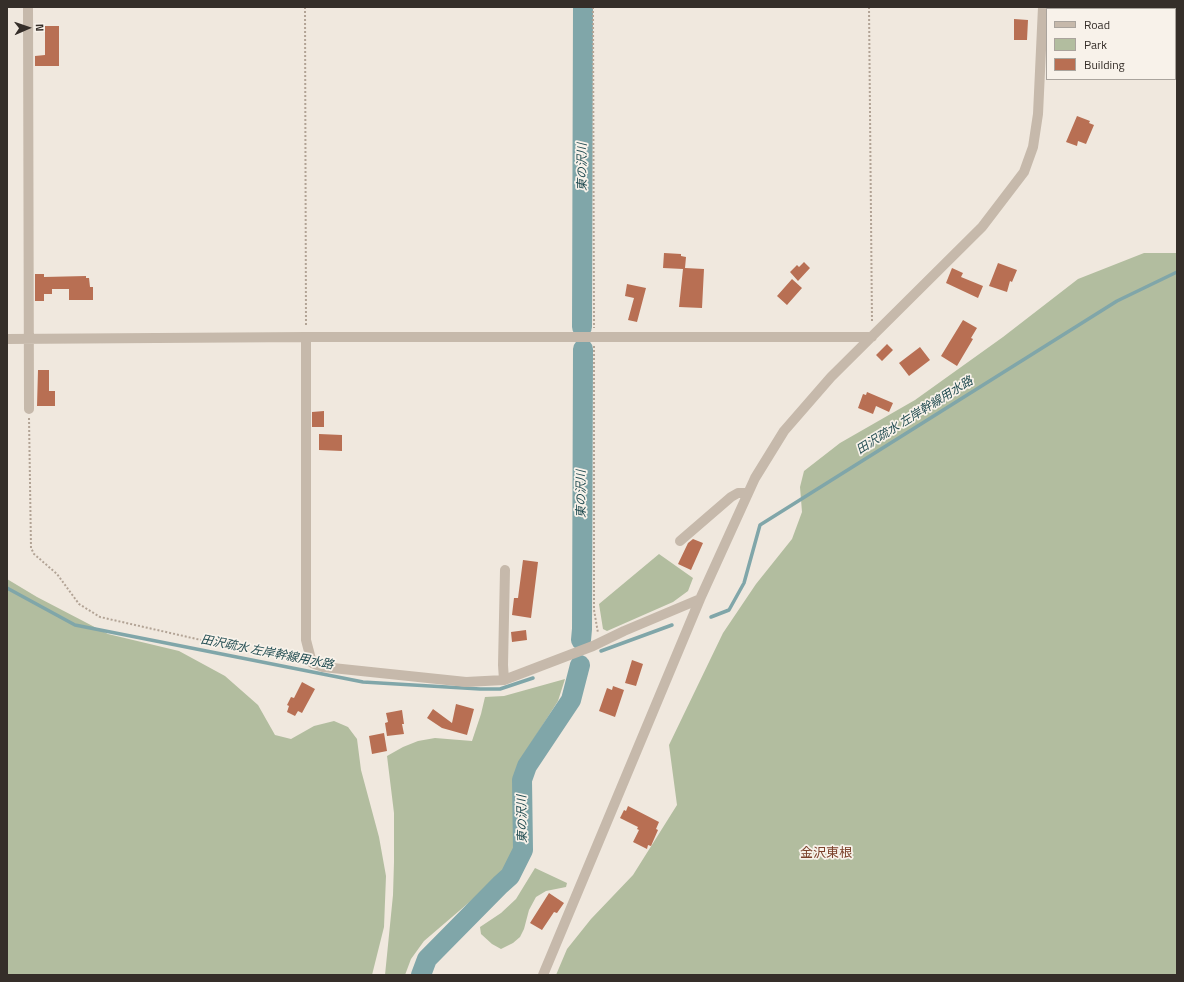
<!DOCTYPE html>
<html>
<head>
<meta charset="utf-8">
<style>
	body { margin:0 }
	#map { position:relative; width:1184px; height:982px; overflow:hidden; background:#f0e8de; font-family:"Titillium Web",sans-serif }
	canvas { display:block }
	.frame { position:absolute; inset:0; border:8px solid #352e29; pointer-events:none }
	.legend { position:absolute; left:1046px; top:8px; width:130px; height:72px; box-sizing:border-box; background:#f8f2ea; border:1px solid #aaa49d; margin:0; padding:5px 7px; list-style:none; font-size:12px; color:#352e29 }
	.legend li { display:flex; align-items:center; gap:8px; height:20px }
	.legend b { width:20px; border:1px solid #aaa49d }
	.north { position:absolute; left:8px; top:8px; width:40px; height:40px; -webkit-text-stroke:3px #f8f2ea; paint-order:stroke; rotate:88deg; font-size:11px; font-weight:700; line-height:16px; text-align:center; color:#352e29 }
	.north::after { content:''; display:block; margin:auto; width:14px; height:18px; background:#352e29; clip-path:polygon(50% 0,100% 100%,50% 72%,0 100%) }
</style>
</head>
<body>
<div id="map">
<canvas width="1184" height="982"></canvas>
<div class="frame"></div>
<ul class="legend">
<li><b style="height:5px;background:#c6b9ab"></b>Road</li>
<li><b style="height:11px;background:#b2bd9f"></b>Park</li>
<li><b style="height:11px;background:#b86f53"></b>Building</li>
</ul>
<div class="north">N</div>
</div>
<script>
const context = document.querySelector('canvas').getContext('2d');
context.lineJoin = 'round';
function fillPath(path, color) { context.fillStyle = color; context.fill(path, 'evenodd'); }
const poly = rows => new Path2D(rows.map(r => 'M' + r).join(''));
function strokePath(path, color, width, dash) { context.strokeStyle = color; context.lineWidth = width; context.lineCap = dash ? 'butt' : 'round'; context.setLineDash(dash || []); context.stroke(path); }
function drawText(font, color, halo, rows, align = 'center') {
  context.font = font + ' "Titillium Web","Noto Sans JP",sans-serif'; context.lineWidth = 3.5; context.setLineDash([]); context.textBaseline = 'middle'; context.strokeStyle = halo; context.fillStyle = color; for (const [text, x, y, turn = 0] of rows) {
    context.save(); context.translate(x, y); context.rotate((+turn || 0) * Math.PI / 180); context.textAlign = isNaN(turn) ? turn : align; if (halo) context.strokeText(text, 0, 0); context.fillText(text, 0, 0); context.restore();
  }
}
const green = poly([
	[1144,253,1177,253,1177,975,556,975,567,949,591,919,633,875,677,805,669,745,723,633,756,584,792,539,802,512,800,487,804,471,840,443,915,400,1003,337,1078,279],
	[659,554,693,578,688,591,673,602,607,631,603,629,599,604],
	[7,579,37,597,108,634,179,651,225,676,258,705,275,735,291,739,314,726,334,721,348,727,357,739,361,770,379,837,386,876,384,927,372,975,7,975],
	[565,679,558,701,521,759,517,769,513,786,516,835,514,850,508,865,494,881,424,941,411,959,405,975,385,975,393,895,394,862,394,813,387,756,403,747,418,741,435,738,472,741,481,714,485,697,504,696],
	[535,868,567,883,566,887,546,891,536,897,529,910,524,929,520,937,513,943,501,949,492,944,481,934,480,927,501,913,516,899]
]);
const stream = poly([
	[7,588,75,625,363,682,480,689,500,689,533,678],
	[711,617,729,610,744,583,760,525,1117,301,1177,272],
	[601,651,672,625]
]);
const river = poly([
	[582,327,583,7],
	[581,640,582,629,583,349],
	[421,975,427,959,500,885,510,876,523,850,522,780,527,766,571,700,580,665]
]);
const building = poly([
	[1014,19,1028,20,1027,40,1014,40],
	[45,26,59,26,59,66,35,66,35,56,45,55],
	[1077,116,1090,121,1089,123,1094,125,1086,144,1078,141,1077,146,1066,142],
	[664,253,681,254,681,256,686,257,685,268,704,269,702,308,679,307,683,269,663,268],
	[804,262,810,268,798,281,790,272,797,265,799,267],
	[998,263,1017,270,1012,282,1010,281,1007,292,989,286],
	[952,268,963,273,961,277,983,286,978,298,946,283],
	[35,274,44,274,44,277,86,276,86,278,89,278,90,287,93,287,93,300,69,300,69,289,52,289,52,294,44,294,44,301,35,301],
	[792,279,802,288,787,305,777,296],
	[627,284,646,288,637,322,628,320,634,298,625,296],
	[963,320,977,328,971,338,973,339,957,366,941,356],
	[887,344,893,350,882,361,876,355],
	[920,347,930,360,909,376,899,363],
	[38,370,49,370,49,391,55,391,55,406,37,406],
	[867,392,893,403,889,412,876,406,873,414,858,408,863,394,866,395],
	[324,411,324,427,312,427,312,412],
	[319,434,342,435,342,451,319,450],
	[693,539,703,543,691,570,678,564,688,543],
	[523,560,538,562,531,618,512,615,514,598,518,598],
	[526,630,527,640,512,642,511,632],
	[632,660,643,664,636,686,625,683],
	[302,682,315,689,302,713,298,711,295,716,287,712,289,706,287,705,291,697,294,698],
	[613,686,624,690,615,717,599,711,607,688,612,690],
	[456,704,474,709,467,735,442,728,427,718,433,709,452,723],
	[402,710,404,724,402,724,404,734,387,736,385,723,388,722,386,713],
	[384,733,387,751,372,754,369,736],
	[628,806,659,822,656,829,658,830,651,846,648,845,647,849,633,842,639,830,637,829,638,827,620,818,624,810,626,811],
	[549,893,564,903,557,913,554,912,542,930,530,923]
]);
const path = poly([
	[305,7,306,327],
	[593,7,594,328],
	[869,7,872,322],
	[594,346,594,610,598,633],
	[29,418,31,548,34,554,57,574,79,604,100,617,267,655,301,661]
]);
const minor = poly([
	[28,7,29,409],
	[306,337,306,640,312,663,323,667,466,682,504,680,593,646,624,631,700,599],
	[7,339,306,337,872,337],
	[680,541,731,497,738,493,748,493],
	[504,680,503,665,505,570],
	[543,975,700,599,755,478,784,431,831,377,982,227,1024,172,1033,147,1038,114,1043,7]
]);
const waterNames = [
	["東の沢川",583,167,-90],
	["田沢疏水 左岸幹線用水路",915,416,-32],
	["東の沢川",582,494,-90],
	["田沢疏水 左岸幹線用水路",267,653,11],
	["東の沢川",523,819,-91]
];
const quarterNames = [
	["金沢東根",826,854]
];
fillPath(green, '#b2bd9f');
strokePath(stream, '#80a6a9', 3.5);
strokePath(river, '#80a6a9', 20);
fillPath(building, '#b86f53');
strokePath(path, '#b2a395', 2, [2, 2]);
strokePath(minor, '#c6b9ab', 10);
drawText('italic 12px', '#234d52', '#f8f2ea', waterNames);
drawText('13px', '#7b412b', '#f8f2ea', quarterNames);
</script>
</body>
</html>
